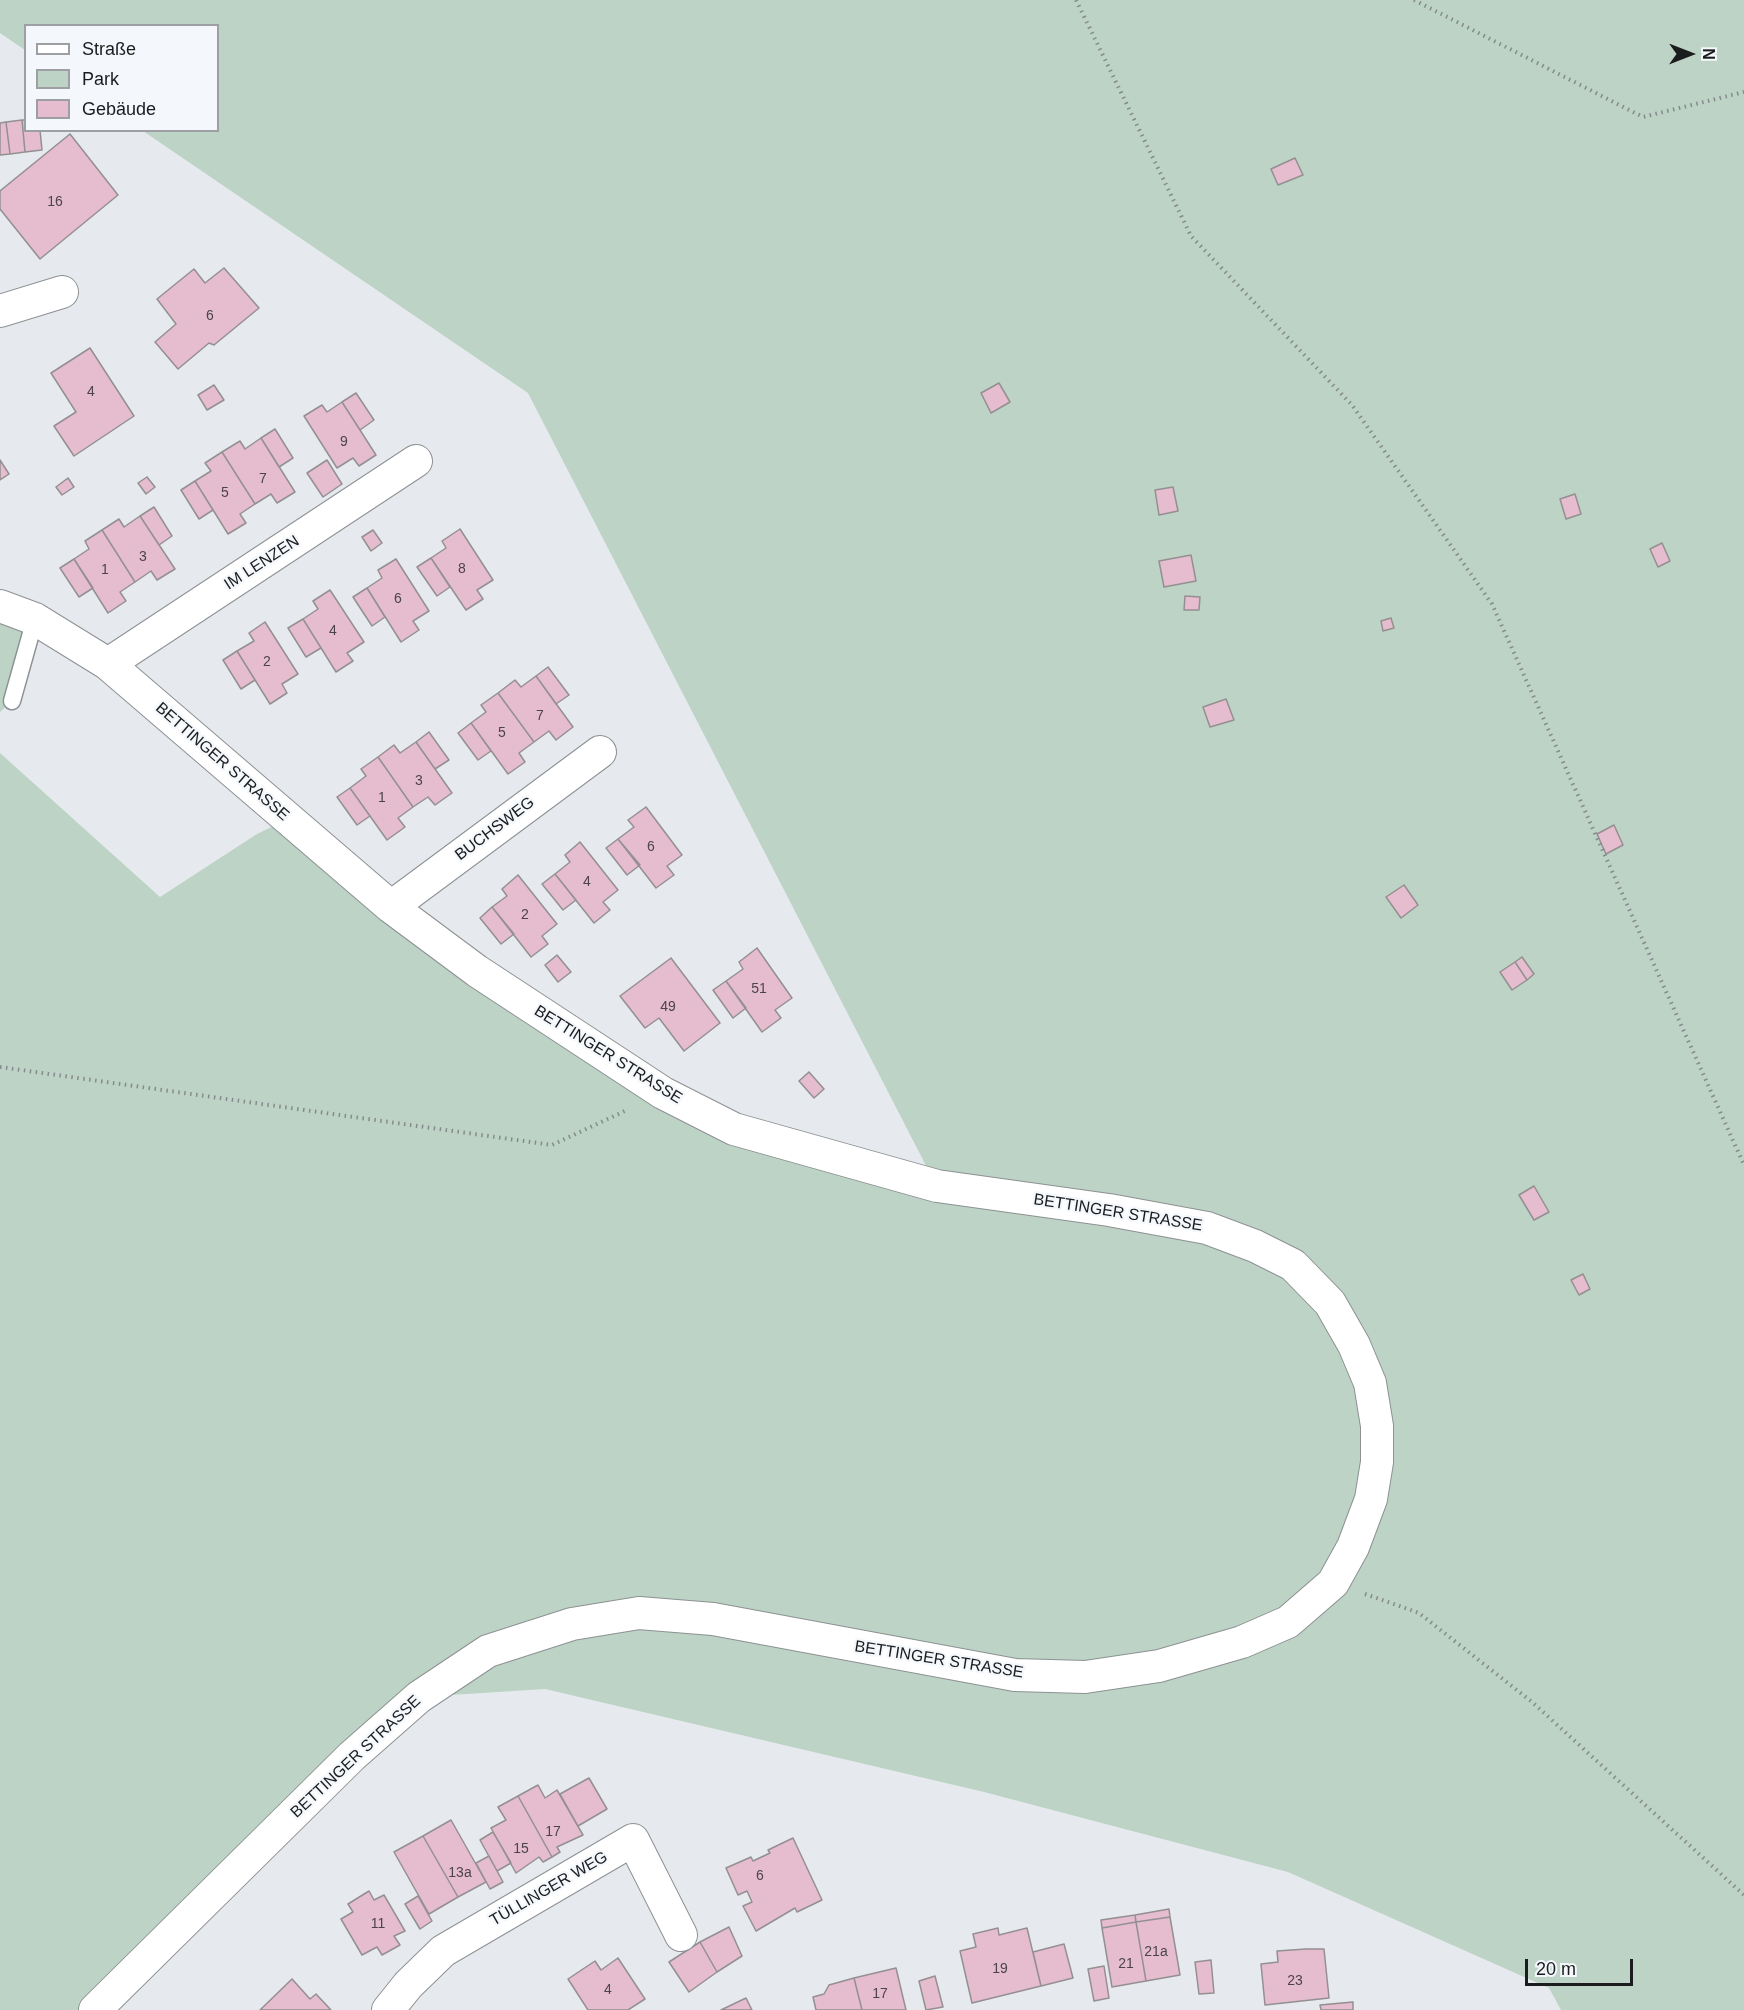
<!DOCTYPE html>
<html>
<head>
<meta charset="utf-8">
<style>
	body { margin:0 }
	#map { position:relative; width:1744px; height:2010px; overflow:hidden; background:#e6eaee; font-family:Arial,sans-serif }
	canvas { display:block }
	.legend { position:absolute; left:24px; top:24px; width:195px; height:108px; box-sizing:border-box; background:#f4f7fb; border:2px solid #9d9fa2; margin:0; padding:8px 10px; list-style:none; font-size:18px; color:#1a1c1d }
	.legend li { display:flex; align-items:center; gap:12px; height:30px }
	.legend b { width:30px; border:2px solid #9d9fa2 }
	.north { position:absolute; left:1660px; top:24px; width:60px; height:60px; -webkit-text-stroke:4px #f4f7fb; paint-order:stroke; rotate:90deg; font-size:16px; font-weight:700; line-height:24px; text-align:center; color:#1a1c1d }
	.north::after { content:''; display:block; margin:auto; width:21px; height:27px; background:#1a1c1d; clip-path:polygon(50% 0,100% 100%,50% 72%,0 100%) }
	.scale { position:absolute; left:1525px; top:1959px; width:108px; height:27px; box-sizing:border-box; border:3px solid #1a1c1d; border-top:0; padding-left:8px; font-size:18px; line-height:21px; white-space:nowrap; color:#1a1c1d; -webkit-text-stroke:4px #f4f7fb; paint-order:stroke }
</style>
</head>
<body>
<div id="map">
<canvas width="1744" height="2010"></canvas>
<ul class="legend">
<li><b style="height:8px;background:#fff"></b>Straße</li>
<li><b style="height:16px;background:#bcd3c5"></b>Park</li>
<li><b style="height:16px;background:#e5bdce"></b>Gebäude</li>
</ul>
<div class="north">N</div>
<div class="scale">20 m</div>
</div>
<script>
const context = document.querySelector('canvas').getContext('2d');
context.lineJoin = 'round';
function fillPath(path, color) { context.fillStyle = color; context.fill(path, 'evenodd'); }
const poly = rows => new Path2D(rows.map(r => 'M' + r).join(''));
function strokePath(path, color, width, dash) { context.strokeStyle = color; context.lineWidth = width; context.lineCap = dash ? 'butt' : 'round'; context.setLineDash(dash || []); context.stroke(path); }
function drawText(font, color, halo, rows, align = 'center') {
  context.font = font + ' Arial,sans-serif'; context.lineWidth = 4.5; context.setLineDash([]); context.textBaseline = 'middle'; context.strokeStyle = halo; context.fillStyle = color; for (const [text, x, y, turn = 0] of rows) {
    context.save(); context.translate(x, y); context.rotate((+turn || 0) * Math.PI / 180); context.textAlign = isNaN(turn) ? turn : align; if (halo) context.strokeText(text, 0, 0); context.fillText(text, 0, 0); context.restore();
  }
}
const green = poly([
	[0,0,1744,0,1744,2010,1561,2010,1549,1988,1288,1872,984,1792,545,1689,419,1697,95,2010,0,2010,0,753,160,897,257,834,288,819,663,1093,936,1185,528,393,143,131,218,130,218,26,26,26,25,50,0,33],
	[0,606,35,619,12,701,0,712]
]);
const building = poly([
	[22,120,26,120,26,130,40,130,42,150,25,152,22,120],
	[22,120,25,152,10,154,6,122,22,120],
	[6,122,10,154,0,155,0,123,6,122],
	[70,134,118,195,40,259,0,209,0,191,70,134],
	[1295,158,1303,175,1278,185,1271,169,1295,158],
	[224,268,259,308,214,345,209,343,178,369,155,342,176,324,157,299,194,269,205,283,224,268],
	[90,348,134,416,74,456,54,426,76,412,51,373,90,348],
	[999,383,1010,402,991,413,981,393,999,383],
	[214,385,224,400,207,410,198,395,214,385],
	[356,393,374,420,360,430,342,402,356,393],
	[342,402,376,455,359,466,353,458,337,468,304,416,322,405,327,412,342,402],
	[275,429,293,458,279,467,261,438,275,429],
	[261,438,295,492,277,503,271,494,255,504,222,452,240,441,245,449,261,438],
	[222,452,255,504,240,514,246,523,228,534,195,481,211,471,205,463,222,452],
	[0,460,9,474,0,480,0,460],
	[327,460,342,484,323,497,307,473,327,460],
	[147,477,155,487,146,494,138,483,147,477],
	[68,478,74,487,62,495,56,487,68,478],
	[195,481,213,510,199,519,181,490,195,481],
	[1173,487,1178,511,1159,515,1155,490,1173,487],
	[1575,494,1581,514,1566,519,1560,499,1575,494],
	[154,507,172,536,159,545,140,516,154,507],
	[140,516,175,569,157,580,151,571,135,582,102,530,119,519,124,527,140,516],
	[460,529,493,580,477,590,483,599,466,610,431,558,446,548,442,541,460,529],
	[102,530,135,582,120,592,126,601,108,613,74,559,89,549,85,541,102,530],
	[373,530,382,543,371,551,362,537,373,530],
	[1662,543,1670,561,1658,567,1650,549,1662,543],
	[1191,555,1196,581,1164,587,1159,561,1191,555],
	[431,558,450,587,437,596,417,567,431,558],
	[74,559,93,588,79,597,60,568,74,559],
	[396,559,429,611,413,621,419,630,401,642,367,588,382,578,378,570,396,559],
	[367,588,385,617,372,626,353,597,367,588],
	[330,590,364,642,347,653,353,661,336,672,303,619,318,609,313,601,330,590],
	[1185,596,1200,597,1199,610,1184,610,1185,596],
	[1391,618,1394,628,1383,631,1381,621,1391,618],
	[303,619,321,648,306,657,288,628,303,619],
	[265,622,298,674,282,684,287,693,270,704,237,651,254,641,249,633,265,622],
	[237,651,255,680,241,689,223,660,237,651],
	[548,667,569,695,556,704,536,676,548,667],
	[536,676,573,727,556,740,549,731,534,742,498,693,515,680,521,687,536,676],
	[498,693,534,742,519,753,525,762,508,774,471,723,486,712,481,705,498,693],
	[1226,699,1234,720,1210,727,1203,707,1226,699],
	[471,723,491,751,478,760,458,733,471,723],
	[429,732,449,760,435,769,416,742,429,732],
	[416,742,452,793,435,805,428,797,413,807,378,757,394,745,400,753,416,742],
	[378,757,413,807,398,818,405,827,387,840,350,788,366,776,361,769,378,757],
	[350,788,370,816,357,825,337,797,350,788],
	[646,807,682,855,667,866,674,875,656,888,618,839,634,827,628,820,646,807],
	[1614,825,1623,845,1606,854,1597,834,1614,825],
	[618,839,640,865,627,875,606,848,618,839],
	[580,842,618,890,603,902,610,910,594,923,555,874,570,862,565,855,580,842],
	[555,874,576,900,563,910,542,884,555,874],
	[518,875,557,924,542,936,548,944,531,957,492,907,507,896,502,889,518,875],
	[1404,885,1418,905,1401,918,1386,897,1404,885],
	[492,907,514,934,501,944,480,918,492,907],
	[757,948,792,998,775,1010,781,1018,762,1032,726,981,743,969,739,962,757,948],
	[557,955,571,972,558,982,545,965,557,955],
	[1522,957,1534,974,1527,980,1515,962,1522,957],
	[671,958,720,1023,684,1051,659,1018,645,1028,620,996,671,958],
	[1515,962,1527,980,1512,990,1500,972,1515,962],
	[726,981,746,1008,733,1018,713,990,726,981],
	[809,1072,824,1089,814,1098,799,1081,809,1072],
	[1534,1186,1549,1212,1534,1220,1519,1195,1534,1186],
	[1583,1274,1590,1289,1579,1295,1571,1280,1583,1274],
	[589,1778,607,1809,578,1826,560,1794,589,1778],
	[538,1785,545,1798,557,1790,583,1835,557,1847,560,1852,552,1857,518,1796,538,1785],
	[518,1796,552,1857,543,1862,539,1857,516,1873,491,1828,506,1820,498,1807,518,1796],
	[451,1820,486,1882,458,1897,423,1836,451,1820],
	[493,1832,511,1863,497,1871,480,1840,493,1832],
	[423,1836,458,1897,429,1914,394,1852,423,1836],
	[793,1838,822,1900,797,1912,795,1908,756,1931,743,1906,752,1902,747,1891,738,1895,726,1868,751,1857,753,1861,770,1853,768,1850,793,1838],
	[489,1856,503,1882,490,1889,476,1863,489,1856],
	[369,1891,374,1900,384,1895,405,1931,394,1936,400,1945,382,1955,377,1947,362,1955,341,1919,353,1912,348,1904,369,1891],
	[418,1896,432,1921,420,1929,405,1904,418,1896],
	[1169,1909,1170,1917,1136,1922,1135,1915,1169,1909],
	[1135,1915,1136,1922,1102,1928,1101,1920,1135,1915],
	[1170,1917,1180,1975,1146,1981,1136,1922,1170,1917],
	[1136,1922,1146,1981,1112,1987,1102,1928,1136,1922],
	[729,1927,742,1956,717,1972,700,1942,729,1927],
	[998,1928,999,1935,1027,1928,1041,1986,972,2003,960,1951,976,1947,973,1934,998,1928],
	[700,1942,717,1972,689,1992,669,1962,700,1942],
	[1064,1944,1073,1978,1041,1986,1033,1952,1064,1944],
	[1306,1949,1324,1949,1329,1998,1265,2005,1261,1964,1278,1962,1277,1951,1306,1949],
	[618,1958,645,1999,628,2010,588,2010,568,1979,595,1961,601,1970,618,1958],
	[1211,1960,1214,1993,1199,1994,1195,1962,1211,1960],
	[1104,1966,1109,1998,1094,2001,1088,1969,1104,1966],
	[896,1968,906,2010,862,2010,854,1978,896,1968],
	[935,1976,943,2007,926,2010,919,1981,935,1976],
	[854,1978,862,2010,816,2010,813,1997,824,1994,829,1985,854,1978],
	[292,1979,310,1999,316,1994,331,2010,260,2010,292,1979],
	[746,1998,752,2010,721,2010,746,1998],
	[1353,2002,1353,2010,1321,2010,1320,2005,1353,2002]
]);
const path = poly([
	[1076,0,1191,236,1352,405,1492,604,1744,1165],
	[1414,0,1643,117,1744,92],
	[0,1067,552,1145,627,1110],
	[1365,1594,1419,1613,1532,1702,1744,1895]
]);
const service = poly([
	[12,701,35,619]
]);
const minor = poly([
	[0,311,62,292],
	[0,606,35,619,108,664,391,907,477,971,663,1093,734,1129,937,1186,1109,1210,1207,1228,1255,1246,1293,1265,1330,1303,1354,1345,1370,1383,1377,1426,1377,1462,1371,1499,1353,1547,1333,1583,1288,1622,1242,1642,1159,1666,1085,1677,1015,1675,713,1619,639,1613,572,1624,488,1651,419,1697,352,1756,95,2010],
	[108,664,416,461],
	[391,907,600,752],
	[388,2010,408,1985,443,1951,633,1840,681,1935]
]);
const numberNames = [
	["16",55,202],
	["6",210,316],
	["4",91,392],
	["9",344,442],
	["7",263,479],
	["5",225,493],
	["3",143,557],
	["8",462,569],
	["1",105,570],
	["6",398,599],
	["4",333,631],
	["2",267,662],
	["7",540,716],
	["5",502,733],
	["3",419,781],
	["1",382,798],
	["6",651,847],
	["4",587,882],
	["2",525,915],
	["51",759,989],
	["49",668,1007],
	["17",553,1832],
	["15",521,1849],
	["13a",460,1873],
	["6",760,1876],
	["11",378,1924],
	["21a",1156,1952],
	["21",1126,1964],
	["19",1000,1969],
	["23",1295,1981],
	["4",608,1990],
	["17",880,1994]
];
const streetNames = [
	["IM LENZEN",262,563,-33],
	["BETTINGER STRASSE",222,762,41],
	["BUCHSWEG",495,829,-37],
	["BETTINGER STRASSE",608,1055,32],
	["BETTINGER STRASSE",1118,1213,9],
	["BETTINGER STRASSE",939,1660,9],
	["BETTINGER STRASSE",356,1757,-43],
	["TÜLLINGER WEG",549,1889,-30]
];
fillPath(green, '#bcd3c5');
fillPath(building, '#e5bdce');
strokePath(building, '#948f91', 1.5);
strokePath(service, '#8d9194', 19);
strokePath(minor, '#8d9194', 34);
strokePath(path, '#878a8d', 4, [1.5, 4.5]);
strokePath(service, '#fff', 16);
strokePath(minor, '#fff', 32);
drawText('14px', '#4d4449', null, numberNames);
drawText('16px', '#1a1c1d', '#f4f7fb', streetNames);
</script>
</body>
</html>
